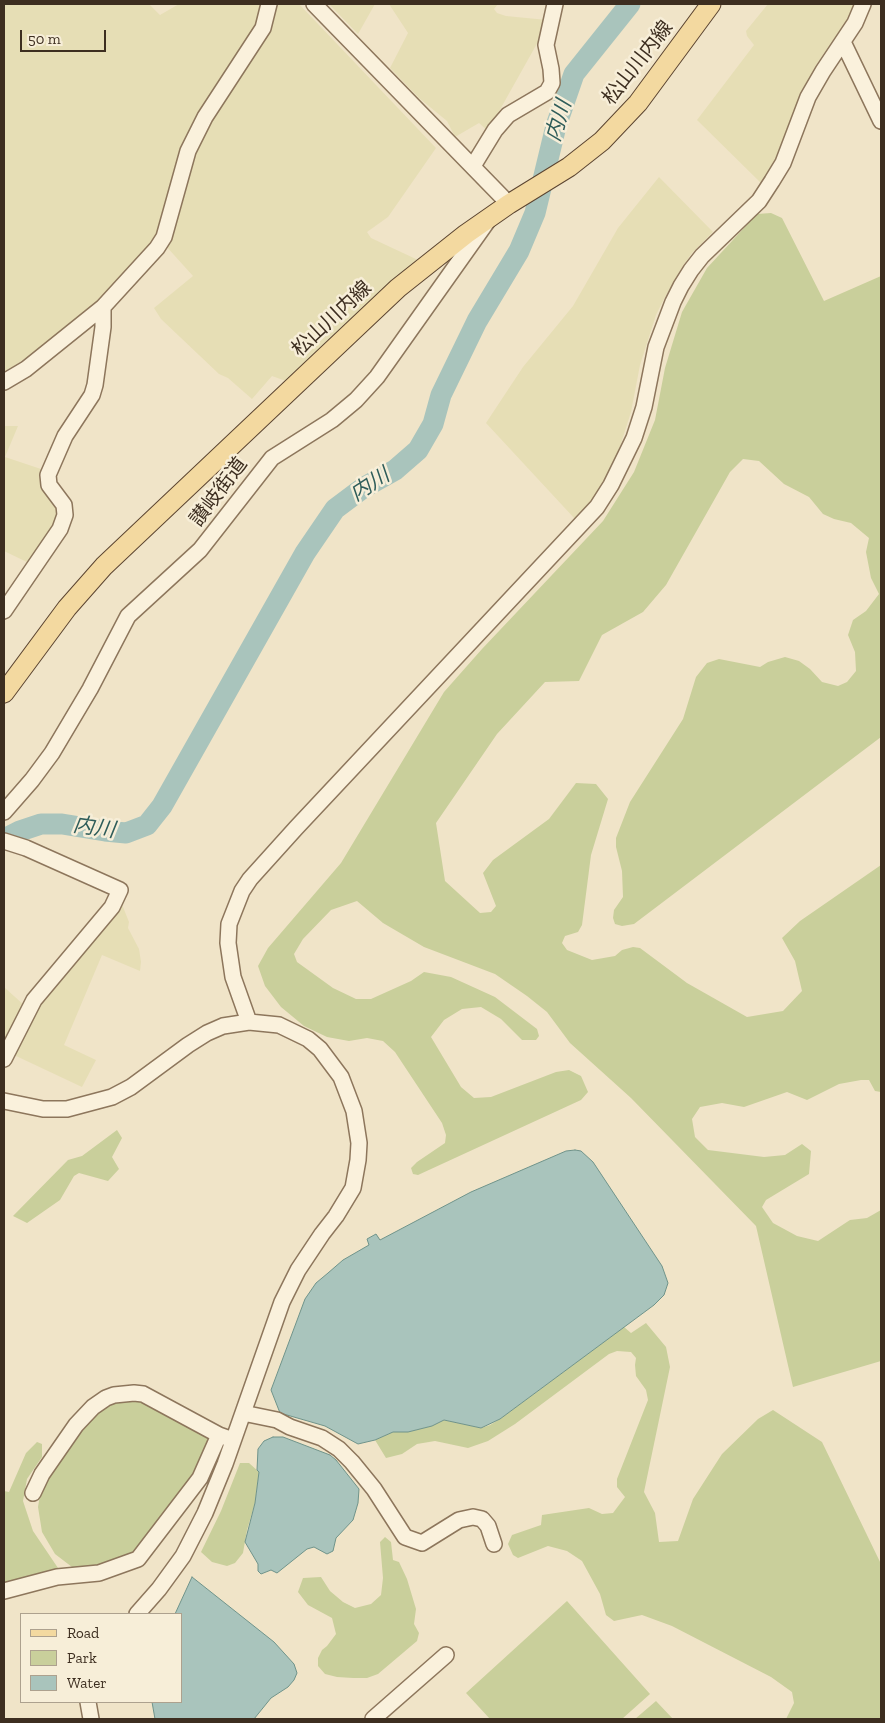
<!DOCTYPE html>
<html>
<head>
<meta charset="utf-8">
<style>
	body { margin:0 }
	#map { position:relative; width:885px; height:1723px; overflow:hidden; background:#f0e4c8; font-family:"Zilla Slab",serif }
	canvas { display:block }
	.frame { position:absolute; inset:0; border:5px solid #3d2e20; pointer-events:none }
	.legend { position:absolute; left:20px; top:1613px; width:162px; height:90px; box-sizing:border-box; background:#f7eed8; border:1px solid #ada18e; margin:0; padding:6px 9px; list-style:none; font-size:15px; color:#3d2e20 }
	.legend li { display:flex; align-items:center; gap:10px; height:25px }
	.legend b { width:25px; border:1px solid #ada18e }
	.scale { position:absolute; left:20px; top:30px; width:86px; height:22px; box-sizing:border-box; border:2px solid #3d2e20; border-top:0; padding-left:6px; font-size:15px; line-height:18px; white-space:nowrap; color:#3d2e20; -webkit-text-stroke:4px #f7eed8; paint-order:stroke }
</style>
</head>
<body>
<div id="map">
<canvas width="885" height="1723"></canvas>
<div class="frame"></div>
<ul class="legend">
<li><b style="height:6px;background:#f3d9a0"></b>Road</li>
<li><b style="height:14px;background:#c9cf9b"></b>Park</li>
<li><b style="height:14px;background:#a9c4bc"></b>Water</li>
</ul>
<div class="scale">50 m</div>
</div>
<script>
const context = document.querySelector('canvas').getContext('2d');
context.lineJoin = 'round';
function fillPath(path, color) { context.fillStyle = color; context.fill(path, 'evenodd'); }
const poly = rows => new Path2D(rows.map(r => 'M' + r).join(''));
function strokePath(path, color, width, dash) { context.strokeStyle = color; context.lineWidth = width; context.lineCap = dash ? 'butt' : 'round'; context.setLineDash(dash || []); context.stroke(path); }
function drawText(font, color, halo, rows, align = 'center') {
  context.font = font + ' "Zilla Slab","Noto Sans JP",serif'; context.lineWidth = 5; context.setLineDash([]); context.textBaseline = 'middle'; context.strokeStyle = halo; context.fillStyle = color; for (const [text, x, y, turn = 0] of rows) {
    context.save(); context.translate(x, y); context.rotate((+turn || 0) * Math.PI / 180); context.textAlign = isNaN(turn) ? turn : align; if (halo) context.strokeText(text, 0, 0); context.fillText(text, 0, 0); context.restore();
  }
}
const farmland = poly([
	[4,4,149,4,160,15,179,4,299,4,436,148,388,217,367,232,371,238,418,260,286,381,272,376,252,399,228,378,219,374,161,319,154,308,193,276,165,245,125,274,92,306,37,350,4,373],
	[329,4,375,4,358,34],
	[389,4,498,4,494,9,497,13,506,16,547,20,539,40,488,131,479,123,455,137,447,121,419,98,390,68,408,33],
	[768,4,855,4,846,21,816,65,804,89,777,157,761,183,697,120,754,45,747,36,746,31],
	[659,177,713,232,692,253,682,267,664,299,656,315,640,365,631,412,616,459,609,473,593,499,575,519,486,423,523,367,573,306,618,228],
	[4,426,18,426,5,457,44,470,58,508,58,518,29,563,4,551],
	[121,902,129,922,128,928,139,949,141,962,140,971,102,955,64,1045,96,1060,82,1087,14,1055,4,1043,4,987,25,1006]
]);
const green = poly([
	[771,213,782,218,824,301,881,276,881,737,634,924,622,926,615,924,613,918,614,910,623,897,622,871,616,847,616,838,630,802,683,719,696,677,707,663,719,659,760,667,768,662,785,657,799,661,810,669,822,682,838,686,847,682,856,671,855,652,848,635,853,620,866,611,879,594,871,578,866,552,869,538,851,523,834,519,823,514,809,497,784,484,759,461,743,459,730,472,666,585,643,612,602,635,579,681,545,682,497,734,436,823,445,881,480,913,491,912,496,906,483,873,493,860,549,819,576,783,596,784,608,799,591,855,582,925,578,932,565,936,562,943,567,950,592,960,615,956,622,950,633,947,640,948,687,983,747,1017,783,1011,802,991,795,961,782,938,800,921,881,865,881,1092,875,1091,869,1080,861,1080,839,1084,807,1100,787,1092,744,1107,722,1103,700,1107,692,1119,695,1137,708,1150,764,1157,785,1155,802,1144,811,1151,809,1174,766,1200,762,1207,773,1223,797,1236,818,1241,850,1220,867,1218,881,1210,881,1361,793,1387,756,1226,631,1098,570,1043,547,1012,527,996,495,974,424,947,383,923,357,901,331,910,303,939,294,954,297,962,333,988,356,999,371,999,411,981,424,972,451,977,495,997,537,1029,539,1036,536,1040,522,1040,501,1019,481,1007,462,1009,444,1020,431,1037,461,1087,474,1098,491,1097,556,1072,569,1070,581,1076,588,1092,581,1100,418,1175,413,1174,411,1168,417,1162,445,1143,446,1135,442,1123,395,1052,383,1041,367,1038,349,1041,327,1037,304,1026,281,1007,265,986,258,966,268,948,341,863,444,692,482,649,603,521,634,472,655,420,665,368,682,312,707,268,757,214],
	[117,1130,122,1138,112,1157,119,1169,108,1181,79,1173,74,1176,60,1200,27,1223,13,1216,68,1160,82,1156],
	[646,1323,666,1347,670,1367,644,1492,655,1513,659,1542,678,1541,693,1499,722,1454,758,1419,773,1410,822,1442,881,1564,881,1719,786,1719,794,1703,792,1692,771,1677,672,1626,642,1615,614,1621,606,1615,600,1594,582,1561,567,1551,548,1546,518,1558,513,1555,508,1544,512,1535,541,1525,542,1515,589,1508,602,1514,613,1513,625,1497,617,1487,617,1479,648,1400,646,1390,636,1376,635,1365,636,1358,631,1352,617,1351,609,1354,515,1424,488,1441,468,1448,435,1441,417,1444,402,1454,386,1458,375,1440,393,1432,408,1432,432,1426,444,1420,481,1428,490,1425,500,1419,624,1327,631,1333],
	[139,1397,214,1436,200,1466,134,1557,85,1570,72,1567,55,1554,42,1532,38,1507,40,1495,46,1479,79,1429,109,1401],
	[37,1442,42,1444,42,1457,27,1479,23,1501,33,1531,58,1568,51,1575,4,1586,4,1491,9,1492,26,1453],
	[240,1463,249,1463,259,1472,255,1503,247,1530,243,1553,235,1563,227,1566,212,1562,201,1552,221,1511],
	[385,1537,391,1542,393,1560,399,1562,407,1579,416,1609,414,1624,419,1633,417,1641,378,1674,367,1678,353,1678,337,1677,325,1674,318,1666,318,1658,322,1650,327,1646,336,1634,332,1618,308,1605,298,1592,303,1578,321,1577,330,1591,343,1602,355,1608,371,1604,381,1595,383,1578,380,1542],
	[567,1601,650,1694,622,1719,490,1719,466,1693],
	[656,1701,673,1719,635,1719]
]);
const water = poly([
	[575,1150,581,1151,593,1162,662,1266,668,1283,664,1295,654,1305,500,1419,481,1428,444,1420,432,1426,408,1432,393,1432,375,1440,358,1444,325,1426,280,1413,271,1390,305,1299,316,1283,328,1273,343,1260,369,1245,367,1239,376,1234,380,1240,471,1192,566,1151,575,1150],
	[273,1437,283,1437,330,1455,336,1460,359,1489,358,1503,353,1520,336,1538,333,1551,327,1554,314,1547,307,1549,277,1573,271,1570,261,1574,258,1571,258,1564,245,1542,255,1503,259,1472,257,1470,258,1449,264,1441,273,1437],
	[192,1577,274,1642,294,1664,297,1673,294,1680,288,1687,271,1698,254,1719,155,1719,152,1702,181,1702,181,1614,175,1614,192,1577]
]);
const river = poly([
	[4,839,20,831,41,824,62,824,105,831,126,833,147,825,162,806,305,553,335,509,363,488,395,470,418,450,433,424,441,395,477,321,519,251,535,213,556,126,574,74,630,4]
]);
const minor = poly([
	[314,4,509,204],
	[843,42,881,121],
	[473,166,495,130,508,115,547,92,552,83,551,69,546,45,555,4],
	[4,382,26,369,103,307],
	[4,611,60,529,65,515,64,505,49,485,48,475,65,436,92,395,95,385,103,327,103,307,157,248,164,237,188,151,205,117,263,28,269,4],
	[4,812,32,780,52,753,90,689,128,616,200,550,272,458,332,420,356,400,377,377,487,222],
	[4,841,26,848,120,890,112,907,34,1000,4,1059],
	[249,1022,233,977,228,943,229,924,242,891,250,879,296,828,597,507,611,485,634,438,644,407,656,347,673,302,681,286,691,270,702,256,759,201,772,181,783,163,808,97,823,71,855,23,863,4],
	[4,1101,43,1109,67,1109,112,1097,131,1087,188,1045,207,1033,223,1026,249,1022,279,1025,308,1039,320,1049,341,1077,354,1111,359,1143,358,1160,353,1188,336,1216,322,1234,298,1270,282,1302,225,1464,205,1513,183,1556,159,1589,137,1614],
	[243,1413,277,1420,290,1427,322,1438,339,1449,352,1462,374,1489,405,1537,422,1543,459,1520,473,1517,482,1519,488,1526,494,1544],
	[33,1493,42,1474,76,1425,93,1407,106,1398,114,1395,134,1393,143,1394,219,1435],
	[4,1591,57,1577,99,1573,138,1559,200,1478,219,1435,233,1440],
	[88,1702,91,1719],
	[373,1719,446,1655]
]);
const major = poly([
	[4,693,67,608,104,566,398,288,466,234,509,204,569,167,602,141,638,103,711,4]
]);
const streetNames = [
	["松山川内線",638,63,-52],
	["松山川内線",332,319,-43],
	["讃岐街道",219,492,-53]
];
const waterNames = [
	["内川",559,121,-73],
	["内川",370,485,-33],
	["内川",94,828,8]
];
fillPath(farmland, '#e6deb5');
fillPath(green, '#c9cf9b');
fillPath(water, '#a9c4bc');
strokePath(water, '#6f938a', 1);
strokePath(river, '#a9c4bc', 21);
strokePath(minor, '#8d765c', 18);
strokePath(major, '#5b4430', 21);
strokePath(minor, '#faf1dc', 15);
strokePath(major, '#f3d9a0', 19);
drawText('20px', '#3d2e20', '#f7eed8', streetNames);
drawText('italic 21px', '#2f5d5a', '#f7eed8', waterNames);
</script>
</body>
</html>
